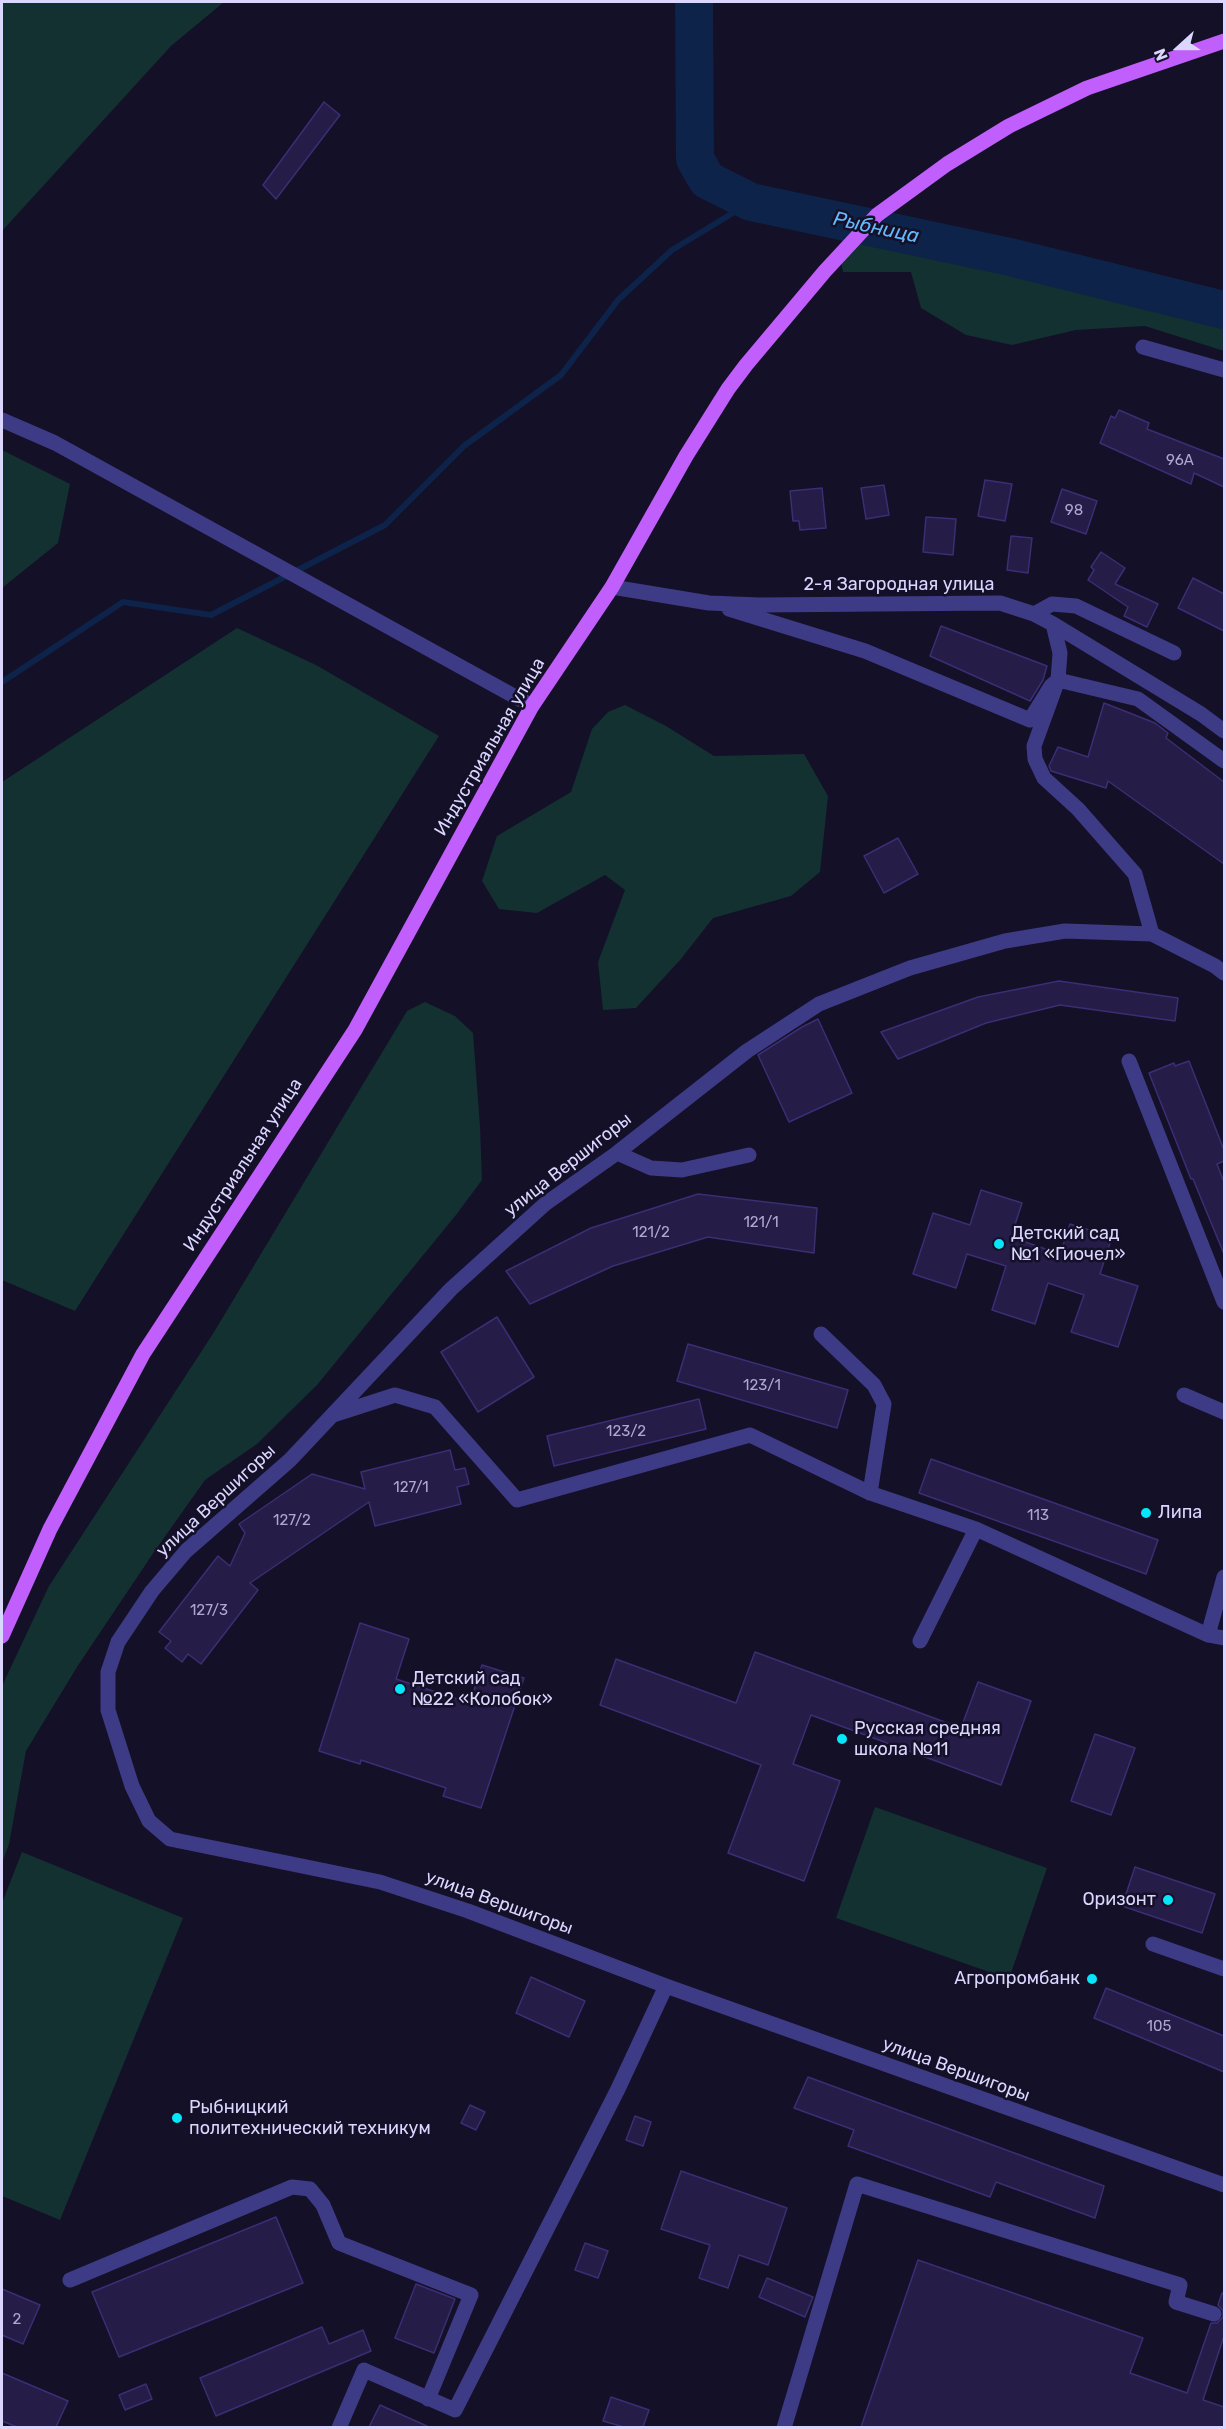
<!DOCTYPE html>
<html>
<head>
<meta charset="utf-8">
<style>
	body { margin:0 }
	#map { position:relative; width:1226px; height:2429px; overflow:hidden; background:#141027; font-family:Rubik,sans-serif }
	canvas { display:block }
	.frame { position:absolute; inset:0; border:3px solid #dbd6ff; pointer-events:none }
	.north { position:absolute; left:1148px; top:18px; width:60px; height:60px; -webkit-text-stroke:4px #141027; paint-order:stroke; rotate:249deg; font-size:16px; font-weight:700; line-height:24px; text-align:center; color:#dbd6ff }
	.north::after { content:''; display:block; margin:auto; width:21px; height:27px; background:#dbd6ff; clip-path:polygon(50% 0,100% 100%,50% 72%,0 100%) }
</style>
</head>
<body>
<div id="map">
<canvas width="1226" height="2429"></canvas>
<div class="frame"></div>
<div class="north">N</div>
</div>
<script>
const context = document.querySelector('canvas').getContext('2d');
context.lineJoin = 'round';
function fillPath(path, color) { context.fillStyle = color; context.fill(path, 'evenodd'); }
const poly = rows => new Path2D(rows.map(r => 'M' + r).join(''));
function strokePath(path, color, width, dash) { context.strokeStyle = color; context.lineWidth = width; context.lineCap = dash ? 'butt' : 'round'; context.setLineDash(dash || []); context.stroke(path); }
function drawText(font, color, halo, rows, align = 'center') {
  context.font = font + ' Rubik,sans-serif'; context.lineWidth = 5; context.setLineDash([]); context.textBaseline = 'middle'; context.strokeStyle = halo; context.fillStyle = color; for (const [text, x, y, turn = 0] of rows) {
    context.save(); context.translate(x, y); context.rotate((+turn || 0) * Math.PI / 180); context.textAlign = isNaN(turn) ? turn : align; if (halo) context.strokeText(text, 0, 0); context.fillText(text, 0, 0); context.restore();
  }
}
const green = poly([
	[2,2,224,2,171,46,2,231],
	[880,238,945,249,1224,319,1224,351,1145,326,1076,330,1012,345,966,335,921,308,911,272,843,272,841,262,855,241],
	[2,450,70,484,58,543,2,588],
	[237,628,316,665,439,736,75,1311,2,1280,2,782],
	[625,705,666,726,714,756,804,754,828,796,820,872,791,896,713,918,681,959,636,1008,603,1010,598,962,625,890,605,875,537,913,499,909,482,881,497,836,571,792,592,729,608,712],
	[425,1002,455,1016,473,1033,480,1126,482,1180,456,1215,317,1385,257,1444,205,1480,154,1552,77,1667,26,1751,9,1844,2,1863,2,1686,49,1586,214,1332,407,1011],
	[875,1807,1047,1868,1009,1979,836,1918],
	[22,1852,183,1918,60,2220,2,2196,2,1903]
]);
const stream = poly([
	[2,682,123,602,211,615,385,525,464,446,561,375,618,300,672,250,751,202]
]);
const river = poly([
	[694,2,695,159,707,180,751,202,1010,257,1224,310]
]);
const building = poly([
	[324,102,340,115,276,199,263,185,324,102],
	[1119,410,1149,423,1147,429,1224,459,1224,487,1194,473,1191,484,1100,443,1111,416,1115,418,1119,410],
	[985,480,1012,484,1005,521,978,516,985,480],
	[884,485,889,515,866,519,861,488,884,485],
	[822,488,826,528,800,530,799,521,793,521,790,491,822,488],
	[1062,489,1097,501,1086,534,1051,522,1062,489],
	[926,517,956,519,953,555,923,552,926,517],
	[1011,536,1032,538,1028,573,1007,570,1011,536],
	[1101,552,1125,568,1115,584,1158,604,1147,627,1124,616,1128,607,1088,580,1094,570,1091,567,1101,552],
	[1193,578,1224,594,1224,631,1178,608,1193,578],
	[941,626,1047,666,1043,680,1030,701,930,656,941,626],
	[1104,703,1155,723,1168,733,1166,738,1224,782,1224,864,1108,781,1106,788,1051,771,1049,766,1058,747,1088,757,1104,703],
	[898,838,918,874,884,893,864,856,898,838],
	[1059,981,1178,998,1175,1021,1060,1005,986,1023,898,1059,881,1032,978,997,1059,981],
	[818,1019,852,1093,789,1122,758,1055,802,1027,818,1019],
	[1189,1061,1224,1150,1224,1161,1217,1164,1224,1182,1224,1254,1193,1179,1191,1179,1149,1073,1174,1063,1175,1066,1189,1061],
	[981,1190,1022,1203,1011,1237,1060,1254,1070,1224,1112,1237,1100,1274,1138,1286,1118,1347,1071,1332,1084,1295,1048,1283,1035,1324,992,1310,1006,1266,967,1254,956,1288,913,1274,933,1213,970,1225,981,1190],
	[698,1194,817,1208,814,1253,708,1237,613,1266,530,1304,506,1271,591,1228,698,1194],
	[497,1317,534,1377,478,1412,441,1352,497,1317],
	[688,1344,848,1390,837,1428,677,1381,688,1344],
	[699,1399,706,1429,554,1466,547,1436,699,1399],
	[450,1450,455,1470,465,1468,469,1484,457,1487,461,1504,375,1526,369,1502,250,1583,258,1590,201,1664,188,1654,182,1662,165,1648,171,1641,159,1632,218,1556,230,1566,245,1533,239,1524,312,1474,365,1489,361,1472,450,1450],
	[931,1459,1158,1540,1146,1574,919,1493,931,1459],
	[360,1623,409,1639,396,1679,470,1703,482,1665,524,1678,481,1808,443,1796,446,1788,361,1760,360,1764,319,1751,360,1623],
	[755,1652,961,1728,978,1682,1031,1701,1001,1785,811,1715,793,1764,840,1781,804,1881,728,1853,761,1765,600,1705,616,1659,736,1703,755,1652],
	[1095,1734,1135,1748,1111,1815,1071,1801,1095,1734],
	[1135,1867,1215,1894,1202,1933,1122,1906,1135,1867],
	[531,1977,585,2001,569,2037,516,2013,531,1977],
	[1106,1988,1224,2036,1224,2072,1094,2018,1106,1988],
	[808,2077,1104,2186,1095,2218,996,2182,990,2197,848,2146,854,2130,794,2108,808,2077],
	[470,2105,485,2112,476,2130,461,2123,470,2105],
	[635,2116,651,2122,643,2146,626,2140,635,2116],
	[681,2171,787,2208,768,2265,739,2255,728,2288,699,2278,710,2245,661,2229,681,2171],
	[276,2217,303,2283,119,2357,92,2292,276,2217],
	[585,2243,608,2251,598,2278,575,2270,585,2243],
	[918,2260,1143,2338,1130,2373,1187,2393,1211,2323,1217,2323,1223,2317,1223,2311,1218,2305,1222,2293,1224,2294,1224,2336,1203,2400,1224,2407,1224,2427,861,2427,918,2260],
	[767,2278,813,2297,805,2317,759,2297,767,2278],
	[416,2284,455,2299,434,2353,395,2338,416,2284],
	[2,2289,40,2305,23,2344,2,2335,2,2289],
	[322,2327,329,2344,363,2330,371,2351,216,2416,200,2378,322,2327],
	[2,2373,68,2401,56,2427,17,2427,2,2421,2,2373],
	[146,2384,152,2399,125,2410,119,2395,146,2384],
	[611,2397,649,2410,643,2427,624,2427,603,2421,611,2397],
	[380,2405,429,2427,369,2427,380,2405]
]);
const minor = poly([
	[1143,347,1224,370],
	[2,420,55,443,532,706],
	[612,587,709,603,759,605,1000,603,1034,614,1053,624,1201,714,1224,731],
	[729,609,865,651,1030,720,1051,686,1058,680,1138,699,1224,761],
	[1034,614,1052,604,1076,606,1174,653],
	[1053,624,1060,653,1058,680,1034,746,1035,759,1044,778,1078,809,1135,874,1152,934],
	[1224,973,1215,966,1152,934,1065,931,1005,941,910,968,819,1004,747,1051,617,1153,545,1204,451,1289,290,1460,186,1551,152,1591,118,1642,108,1672,108,1710,132,1786,149,1821,170,1839,380,1882,468,1911,666,1986,1224,2185],
	[1129,1061,1224,1302],
	[617,1153,651,1168,682,1170,749,1155],
	[821,1334,874,1385,884,1404,870,1493],
	[1184,1395,1224,1412],
	[333,1415,395,1395,435,1407,517,1500,750,1435,870,1493,976,1529,1208,1635,1224,1638],
	[1208,1635,1224,1577],
	[920,1641,976,1529],
	[1153,1944,1224,1969],
	[70,2280,292,2187,310,2189,323,2205,339,2243,471,2295,428,2399],
	[339,2428,364,2370,455,2410,618,2089,666,1986],
	[784,2428,857,2184,1180,2285,1176,2302,1214,2314]
]);
const major = poly([
	[2,1636,50,1529,143,1354,355,1030,532,706,612,587,686,456,728,389,746,365,825,271,877,215,947,164,1009,126,1087,88,1224,41]
]);
const markers = [
	[999,1244,6,"#03e6fe"],
	[1146,1513,6,"#03e6fe"],
	[400,1689,6,"#03e6fe"],
	[842,1739,6,"#03e6fe"],
	[1168,1900,6,"#03e6fe"],
	[1092,1979,6,"#03e6fe"],
	[177,2118,6,"#03e6fe"]
];
const numberNames = [
	["96А",1180,461],
	["98",1074,511],
	["121/1",761,1223],
	["121/2",651,1233],
	["123/1",762,1386],
	["123/2",626,1432],
	["127/1",411,1488],
	["113",1038,1516],
	["127/2",292,1521],
	["127/3",209,1611],
	["105",1159,2027],
	["2",17,2320]
];
const streetNames = [
	["2-я Загородная улица",899,585],
	["Индустриальная улица",490,747,-60],
	["Индустриальная улица",243,1165,-57],
	["улица Вершигоры",568,1165,-38],
	["улица Вершигоры",216,1501,-43],
	["улица Вершигоры",499,1903,20],
	["улица Вершигоры",956,2070,20]
];
const poiNames = [
	["Детский сад",1011,1234],
	["№1 «Гиочел»",1011,1255],
	["Липа",1158,1513],
	["Детский сад",412,1679],
	["№22 «Колобок»",412,1700],
	["Русская средняя",854,1729],
	["школа №11",854,1750],
	["Оризонт",1156,1900,"right"],
	["Агропромбанк",1080,1979,"right"],
	["Рыбницкий",189,2108],
	["политехнический техникум",189,2129]
];
const waterNames = [
	["Рыбница",876,228,12]
];
fillPath(green, '#133130');
strokePath(stream, '#0d2349', 6);
strokePath(river, '#0d2349', 38);
fillPath(building, '#251c48');
strokePath(building, '#3b2e74', 1.5);
strokePath(minor, '#3d3b86', 15);
strokePath(major, '#c15efe', 15);
for (const [x, y, r, color] of markers) { const dot = new Path2D(); dot.arc(x, y, r, 0, 2 * Math.PI); context.fillStyle = color; context.fill(dot); strokePath(dot, '#141027', 2); }
drawText('15px', '#aea8d1', null, numberNames);
drawText('18px', '#dbd6ff', '#141027', streetNames);
drawText('18px', '#dbd6ff', '#141027', poiNames, 'left');
drawText('italic 20px', '#65b8fe', '#141027', waterNames);
</script>
</body>
</html>
